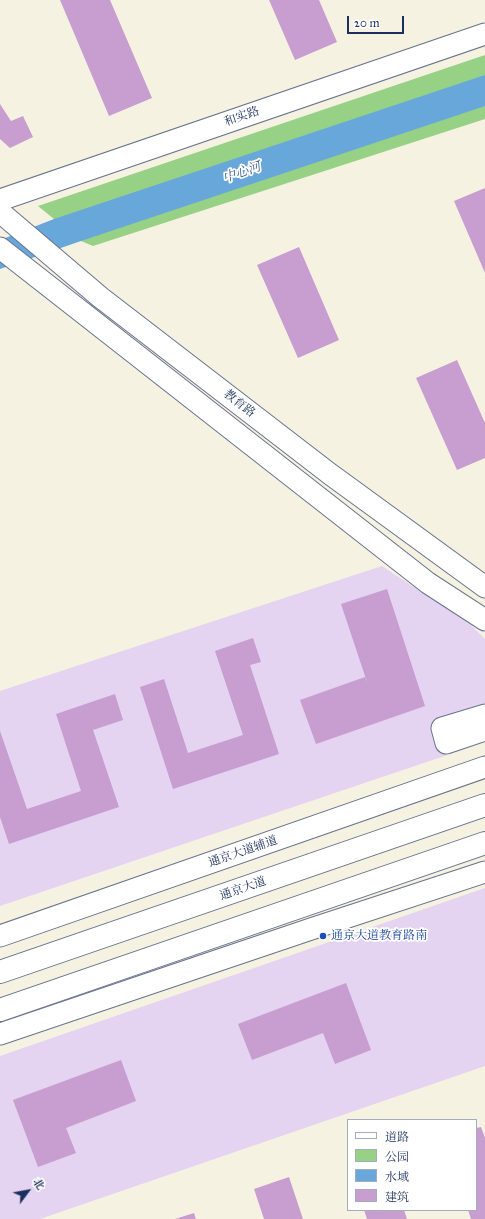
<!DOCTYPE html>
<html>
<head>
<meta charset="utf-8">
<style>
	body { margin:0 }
	#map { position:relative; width:485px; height:1219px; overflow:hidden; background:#f6f2e2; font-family:"IM FELL Great Primer","Noto Serif SC",serif }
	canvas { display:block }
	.legend { position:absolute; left:347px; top:1119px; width:130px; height:92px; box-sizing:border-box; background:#fff; border:1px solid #a4acbf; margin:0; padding:5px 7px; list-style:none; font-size:12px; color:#1b2f5e }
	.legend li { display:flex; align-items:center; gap:8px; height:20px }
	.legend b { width:20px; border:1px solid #a4acbf }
	.north { position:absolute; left:8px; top:1171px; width:40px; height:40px; -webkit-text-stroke:3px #fff; paint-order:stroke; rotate:58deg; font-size:11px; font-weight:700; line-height:16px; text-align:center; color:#1b2f5e }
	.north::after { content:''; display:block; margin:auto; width:14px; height:18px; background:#1b2f5e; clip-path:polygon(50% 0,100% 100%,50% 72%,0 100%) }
	.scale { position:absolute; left:347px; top:16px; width:57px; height:18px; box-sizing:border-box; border:2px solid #1b2f5e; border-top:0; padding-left:5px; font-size:12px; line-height:14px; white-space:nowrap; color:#1b2f5e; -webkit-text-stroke:3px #fff; paint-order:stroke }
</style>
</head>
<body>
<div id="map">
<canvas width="485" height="1219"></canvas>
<ul class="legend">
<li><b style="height:5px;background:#fff"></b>道路</li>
<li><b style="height:11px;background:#96d185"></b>公园</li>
<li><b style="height:11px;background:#68a7da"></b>水域</li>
<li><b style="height:11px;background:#c89dd0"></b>建筑</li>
</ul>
<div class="north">北</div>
<div class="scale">20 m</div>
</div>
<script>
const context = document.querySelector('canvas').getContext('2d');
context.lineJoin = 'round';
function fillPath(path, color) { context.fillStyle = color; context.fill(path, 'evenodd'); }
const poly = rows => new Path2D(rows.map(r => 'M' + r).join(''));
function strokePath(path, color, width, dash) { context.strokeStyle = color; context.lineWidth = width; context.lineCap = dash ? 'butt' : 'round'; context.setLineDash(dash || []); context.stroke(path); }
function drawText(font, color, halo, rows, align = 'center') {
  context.font = font + ' "IM FELL Great Primer","Noto Serif SC",serif'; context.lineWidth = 3.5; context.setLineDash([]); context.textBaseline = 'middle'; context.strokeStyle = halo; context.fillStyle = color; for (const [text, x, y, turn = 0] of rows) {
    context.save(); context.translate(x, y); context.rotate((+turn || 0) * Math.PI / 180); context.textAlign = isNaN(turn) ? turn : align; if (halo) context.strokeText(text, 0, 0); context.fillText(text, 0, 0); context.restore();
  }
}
const built = poly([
	[382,566,470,624,485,639,485,741,483,743,0,906,0,691],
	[485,888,485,1066,40,1219,0,1219,0,1056]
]);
const green = poly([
	[485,55,485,119,93,246,81,241,38,206]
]);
const water = poly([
	[485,75,485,106,81,241,0,269,0,240,54,219]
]);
const building = poly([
	[60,0,110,0,152,98,109,116],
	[269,0,319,0,337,42,295,60],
	[0,104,11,121,23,116,33,137,10,148,0,139],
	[485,188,485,273,454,201],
	[299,247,339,340,298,358,257,265],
	[457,360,485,423,485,458,457,470,416,378],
	[387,589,425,706,316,744,300,700,365,677,368,685,341,604],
	[253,638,261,662,250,665,279,754,173,789,140,687,164,679,188,753,243,735,215,651],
	[115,694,123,720,93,730,119,807,9,844,0,817,0,731,27,809,81,791,56,714],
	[346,983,371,1050,335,1064,323,1033,252,1060,238,1024],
	[121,1060,136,1101,66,1128,76,1153,38,1167,13,1100],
	[481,1127,485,1138,485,1219,471,1219,468,1210,476,1210,476,1128],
	[289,1177,303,1219,264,1219,254,1189],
	[364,1210,404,1210,407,1219,367,1219],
	[194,1213,196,1219,175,1219]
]);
const minor = poly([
	[0,200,485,34],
	[0,212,100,297,330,474,485,587],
	[0,248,428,583,485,620],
	[485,715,442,728,446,743,485,730],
	[0,936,485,767],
	[0,1034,314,928,485,872]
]);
const highway = poly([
	[0,972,485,805],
	[0,1010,485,843]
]);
const markers = [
	[323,936,4,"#1a4fb4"]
];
const streetNames = [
	["和实路",242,117,-19],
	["教育路",239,404,38],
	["通京大道辅道",243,852,-19],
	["通京大道",243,889,-19]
];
const transitNames = [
	["通京大道教育路南",331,936]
];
const waterNames = [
	["中心河",242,173,-19]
];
fillPath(built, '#e4d3f1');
fillPath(green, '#96d185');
fillPath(water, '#68a7da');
fillPath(building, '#c89dd0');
strokePath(minor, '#68738c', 23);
strokePath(highway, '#68738c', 24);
strokePath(minor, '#fff', 21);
strokePath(highway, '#fff', 22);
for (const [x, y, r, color] of markers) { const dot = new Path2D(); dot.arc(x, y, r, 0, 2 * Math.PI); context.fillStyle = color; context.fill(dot); strokePath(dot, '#fff', 1.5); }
drawText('12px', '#1b2f5e', '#fff', streetNames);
drawText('12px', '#164399', '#fff', transitNames, 'left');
drawText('italic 13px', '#3a5f90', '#fff', waterNames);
</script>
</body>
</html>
